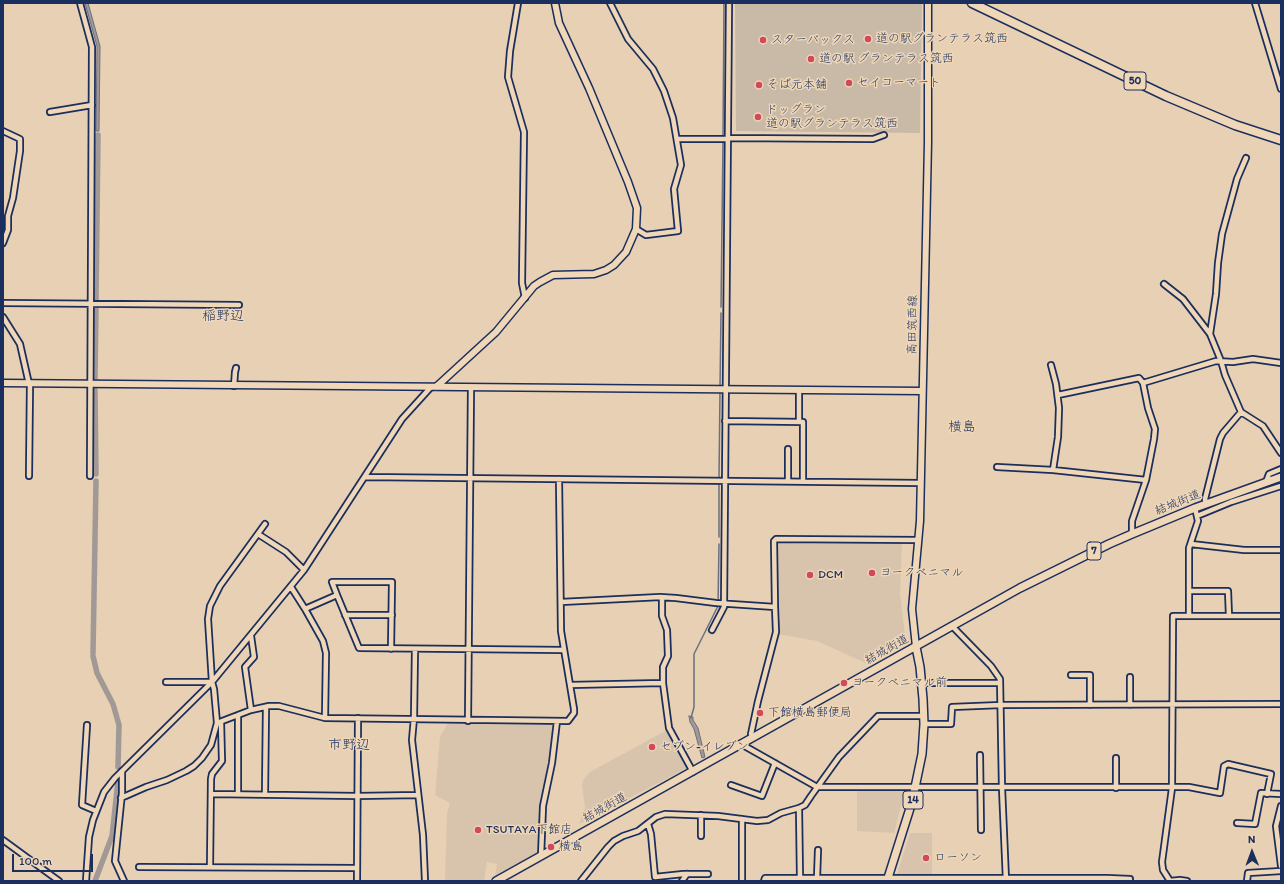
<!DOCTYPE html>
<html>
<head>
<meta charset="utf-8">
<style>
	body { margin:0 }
	#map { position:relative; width:1284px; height:884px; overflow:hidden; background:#e7d0b3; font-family:Itim,sans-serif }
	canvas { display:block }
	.frame { position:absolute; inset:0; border:4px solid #1b2f5e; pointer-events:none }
	.north { position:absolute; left:1232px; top:832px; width:40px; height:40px; -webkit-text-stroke:3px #efd7b7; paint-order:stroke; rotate:359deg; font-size:11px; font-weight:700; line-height:16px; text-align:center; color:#1b2f5e }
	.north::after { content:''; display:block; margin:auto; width:14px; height:18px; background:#1b2f5e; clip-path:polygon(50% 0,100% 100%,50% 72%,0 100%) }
	.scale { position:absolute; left:12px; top:854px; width:81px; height:18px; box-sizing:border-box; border:2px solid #1b2f5e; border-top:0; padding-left:5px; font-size:12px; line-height:14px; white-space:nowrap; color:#1b2f5e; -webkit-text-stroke:3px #efd7b7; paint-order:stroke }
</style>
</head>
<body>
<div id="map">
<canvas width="1284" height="884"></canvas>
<div class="frame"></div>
<div class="north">N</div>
<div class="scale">100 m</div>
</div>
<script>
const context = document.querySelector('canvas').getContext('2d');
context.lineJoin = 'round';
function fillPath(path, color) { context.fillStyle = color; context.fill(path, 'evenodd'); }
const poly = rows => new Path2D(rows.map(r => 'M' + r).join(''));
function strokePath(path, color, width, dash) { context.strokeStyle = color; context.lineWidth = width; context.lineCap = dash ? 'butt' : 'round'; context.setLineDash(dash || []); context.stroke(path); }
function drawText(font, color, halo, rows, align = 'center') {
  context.font = font + ' Itim,"Klee One",sans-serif'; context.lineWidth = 3; context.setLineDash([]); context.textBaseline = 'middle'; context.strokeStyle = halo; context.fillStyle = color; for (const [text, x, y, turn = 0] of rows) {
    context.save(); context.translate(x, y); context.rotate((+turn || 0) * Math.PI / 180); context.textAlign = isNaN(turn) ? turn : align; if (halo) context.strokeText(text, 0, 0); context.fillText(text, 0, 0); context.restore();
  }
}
const built = poly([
	[775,541,902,543,900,593,905,637,900,646,868,664,817,641,778,634],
	[448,723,554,723,541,805,537,853,495,876,497,864,487,862,484,881,445,881,447,814,450,803,435,795,440,737],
	[667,730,687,768,579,824,585,808,582,785,584,779,590,772],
	[905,790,894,833,857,831,857,791],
	[910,833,932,833,932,875,897,874]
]);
const green = poly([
	[735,3,922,3,920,133,736,131]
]);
const water = poly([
	[85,3,88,3,100,46,99,131,96,131,97,46,85,3],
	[689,716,693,717,693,720,698,728,705,757,702,758,694,729,690,722,689,716]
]);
const stream = poly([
	[723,137,724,3],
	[721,307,723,141],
	[720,387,721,313],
	[719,479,720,390],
	[719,537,719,483],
	[691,718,694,707,694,654,718,606,719,544]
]);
const canal = poly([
	[96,301,98,135],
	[95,379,96,308],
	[95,390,96,474],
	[93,653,96,481],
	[93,656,97,673,113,704,119,725,118,767],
	[95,881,112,836,118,781]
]);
const street = poly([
	[80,3,92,47,90,476],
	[518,3,510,51,508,77,524,132,522,283,525,298],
	[610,3,628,39,653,69,664,91,673,118,681,165,674,189,678,231,646,235,636,229],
	[1255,3,1281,89],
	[50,112,92,105],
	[3,131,20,139,20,151,13,198,8,216,8,230,3,243],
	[728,138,873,139,884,135],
	[677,139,728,139],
	[1164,284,1183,299,1210,334,1221,361,1225,375,1241,412,1263,426,1281,453],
	[3,303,239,305],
	[3,317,20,344,29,384],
	[1210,334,1216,294,1218,263,1222,234,1237,179,1246,158],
	[1051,365,1056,384,1059,408,1058,437,1053,470],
	[1143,383,1216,361,1233,362,1253,359,1281,363],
	[234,386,235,372,236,368],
	[1058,395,1139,378,1143,383,1148,408,1155,429,1154,439,1146,480,1132,521,1132,534],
	[725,421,803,422,803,481],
	[799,422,799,391],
	[997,467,1053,470,1146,480],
	[29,476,30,384],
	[365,477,920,483],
	[788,481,788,449],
	[1266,482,1269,474,1281,469],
	[1206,504,1205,499,1220,439,1223,433,1241,412],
	[1197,516,1231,502,1281,486],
	[258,534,286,552,304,570],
	[1191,544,1244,550,1281,550],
	[291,587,305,609,323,641,326,653,325,718],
	[1189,591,1228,591,1229,616],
	[337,595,332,582,392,582,391,649],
	[662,598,662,616,667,630,668,656,663,667,663,683],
	[561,602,660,597,676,598,716,603,775,607,776,632,758,701,751,734,753,737],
	[775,607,774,541,776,539,918,540],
	[305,609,337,595,359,648,564,650],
	[345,615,392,615],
	[1189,616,1189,548,1198,521,1195,508],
	[953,627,991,666,1000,679,1002,788,1006,880],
	[712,630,724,607,729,3],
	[251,636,254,657,245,667,251,710],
	[415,649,414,718,412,740,423,835,425,881],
	[1071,675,1090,675,1090,705],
	[1130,677,1130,705],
	[166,682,212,682],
	[922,683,1000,683],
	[570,685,663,683,669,728,693,772],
	[468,721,471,387],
	[217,723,251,710,269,706,279,706,325,718,568,721,574,713,574,709,561,631,559,479],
	[924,724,951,724,952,707,1001,705,1281,704],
	[87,725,82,805,96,811],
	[741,744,817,787,1189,787,1220,793,1224,766,1228,764,1271,774,1267,794],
	[980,755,981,830],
	[1116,758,1116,788],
	[122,771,122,793,115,861,124,881],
	[731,785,762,796,775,763],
	[211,794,357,796,418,795],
	[238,794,238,715],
	[265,794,266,707],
	[121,798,146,787,167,780,186,771,194,766,202,758,211,745,217,723,214,689,212,682,208,619,210,606,220,586,265,524],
	[1281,806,1276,826,1281,866],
	[799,808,800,878],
	[701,815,701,836],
	[1237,823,1255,824,1261,793,1281,794],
	[648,824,651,834,655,877,683,874,708,874],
	[3,840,59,881],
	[541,856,543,806,552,763,557,721],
	[139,867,356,868],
	[210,867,211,779,212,774,222,761,221,722],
	[817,878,818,850],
	[86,881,89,837,93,820,104,792,115,778,212,682,304,570,402,419,431,387],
	[357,881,358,718],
	[581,881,608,847,614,841,623,836,638,831,656,817,665,814,718,816,757,821,768,820,781,813,799,808,805,805,811,796,839,757,878,716,924,716],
	[682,881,687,874],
	[742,881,742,819],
	[764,881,765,878,1107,878,1130,879],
	[1170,881,1163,870,1162,862,1172,788,1173,616,1281,616],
	[1170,881,1180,880,1187,881],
	[1247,881,1248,873,1281,871]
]);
const secondary = poly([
	[3,383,922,391],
	[436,387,496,332,534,286,540,282,553,275,594,274,606,270,614,265,626,252,636,229,637,208,628,182,589,88,559,23,555,3],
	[916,647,912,609,920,521,928,142,928,3]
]);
const primary = poly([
	[496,881,1020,588,1109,544,1132,534,1195,508,1281,477],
	[887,881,912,802,922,754,924,724,923,699,920,667,916,647]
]);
const highway = poly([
	[972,3,1166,96,1235,125,1281,140]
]);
const markers = [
	[868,39,4,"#d1495b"],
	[763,40,4,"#d1495b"],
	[811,59,4,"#d1495b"],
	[849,83,4,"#d1495b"],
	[759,85,4,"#d1495b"],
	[758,117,4,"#d1495b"],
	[872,573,4,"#d1495b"],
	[810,575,4,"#d1495b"],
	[844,683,4,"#d1495b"],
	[760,713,4,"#d1495b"],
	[652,747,4,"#d1495b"],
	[478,830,4,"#d1495b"],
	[551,847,4,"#d1495b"],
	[926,858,4,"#d1495b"]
];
const shields = [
	[1135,81,22],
	[1094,551,14],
	[913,800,20]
];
const shieldNames = [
	["50",1135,81],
	["7",1094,551],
	["14",913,800]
];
const poiNames = [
	["道の駅グランテラス筑西",876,39],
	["スターバックス",771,40],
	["道の駅 グランテラス筑西",819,59],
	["セイコーマート",857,83],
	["そば元本舗",767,85],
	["ドッグラン",766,110],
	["道の駅グランテラス筑西",766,124],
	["ヨークベニマル",880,573],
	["DCM",818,575],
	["ヨークベニマル前",852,683],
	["下館横島郵便局",768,713],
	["セブン-イレブン",660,747],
	["TSUTAYA下館店",486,830],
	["横島",559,847],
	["ローソン",934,858]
];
const streetNames = [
	["高田筑西線",913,325,-89],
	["結城街道",1178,503,-22],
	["結城街道",887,650,-29],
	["結城街道",605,808,-29]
];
const quarterNames = [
	["稲野辺",223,316],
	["横島",962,427],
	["市野辺",349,745]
];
fillPath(built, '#d8c4ad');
fillPath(green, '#c9b9a7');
fillPath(water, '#a09996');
strokePath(water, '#6b6f80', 1);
strokePath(stream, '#6b6f80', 1.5);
strokePath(canal, '#a09996', 5.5);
strokePath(street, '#1b2f5e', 8);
strokePath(secondary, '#1b2f5e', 9);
strokePath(primary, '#1b2f5e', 10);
strokePath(highway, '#1b2f5e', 11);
strokePath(street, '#efd7b7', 4.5);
strokePath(secondary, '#efd7b7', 6);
strokePath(primary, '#efd7b7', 7);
strokePath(highway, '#efd7b7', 8);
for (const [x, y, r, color] of markers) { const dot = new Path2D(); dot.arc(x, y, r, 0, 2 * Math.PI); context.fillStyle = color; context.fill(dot); strokePath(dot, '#efd7b7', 1.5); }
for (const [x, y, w] of shields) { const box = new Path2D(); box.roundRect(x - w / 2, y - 9, w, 18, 3); context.fillStyle = '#efd7b7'; context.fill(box); strokePath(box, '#1b2f5e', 1); }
drawText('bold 11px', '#1b2f5e', null, shieldNames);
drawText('12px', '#1b2f5e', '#efd7b7', poiNames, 'left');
drawText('12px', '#1b2f5e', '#efd7b7', streetNames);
drawText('14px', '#1b2f5e', '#efd7b7', quarterNames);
</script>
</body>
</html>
